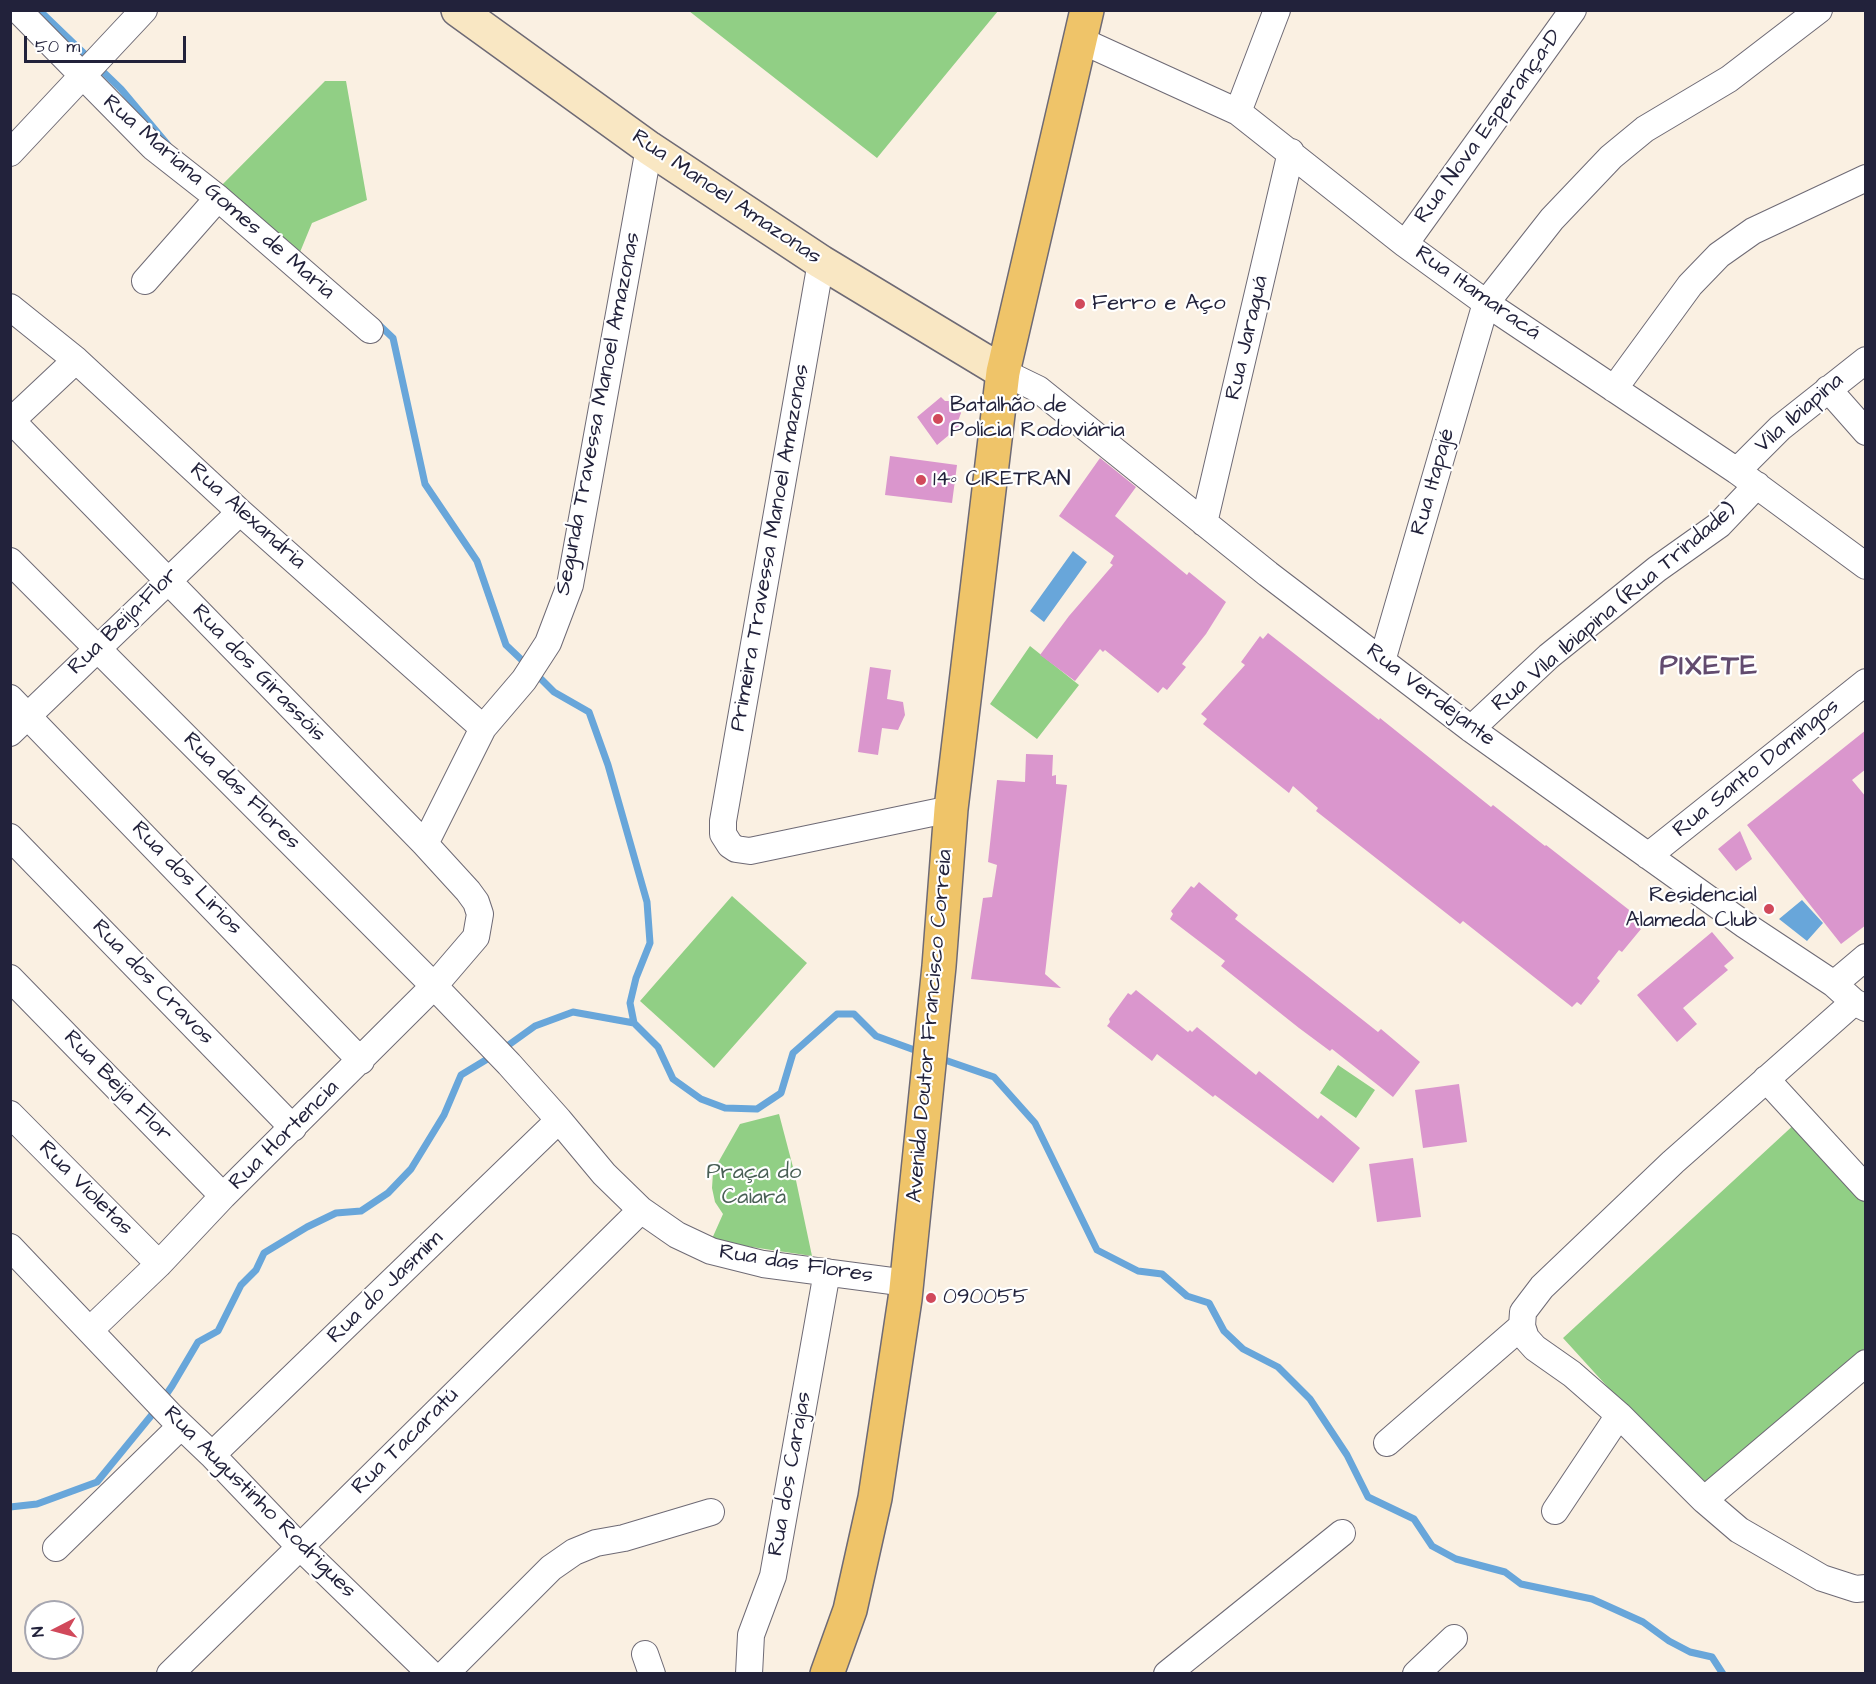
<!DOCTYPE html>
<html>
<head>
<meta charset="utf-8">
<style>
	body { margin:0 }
	#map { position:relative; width:1876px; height:1684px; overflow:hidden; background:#faf0e2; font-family:"Architects Daughter",sans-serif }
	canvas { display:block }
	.frame { position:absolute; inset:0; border:12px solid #22223b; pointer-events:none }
	.north { position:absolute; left:24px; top:1600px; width:60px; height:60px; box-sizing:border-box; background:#fff; border:2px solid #a7a7b1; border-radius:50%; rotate:264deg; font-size:16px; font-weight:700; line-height:24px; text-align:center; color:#22223b }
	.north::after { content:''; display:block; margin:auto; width:21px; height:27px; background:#d1495b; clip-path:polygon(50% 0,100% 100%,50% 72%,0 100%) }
	.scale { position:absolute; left:24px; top:36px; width:162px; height:27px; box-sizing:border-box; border:3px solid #22223b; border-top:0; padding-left:8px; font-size:18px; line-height:21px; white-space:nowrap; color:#22223b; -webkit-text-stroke:4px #fff; paint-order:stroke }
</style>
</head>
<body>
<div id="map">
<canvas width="1876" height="1684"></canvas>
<div class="frame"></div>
<div class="north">N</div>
<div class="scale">50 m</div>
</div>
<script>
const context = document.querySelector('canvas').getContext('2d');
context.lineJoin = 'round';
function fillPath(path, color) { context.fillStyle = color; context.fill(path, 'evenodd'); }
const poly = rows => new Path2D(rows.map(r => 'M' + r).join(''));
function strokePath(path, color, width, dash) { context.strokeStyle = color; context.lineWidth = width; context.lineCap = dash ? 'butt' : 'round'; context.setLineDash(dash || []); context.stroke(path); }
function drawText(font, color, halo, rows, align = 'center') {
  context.font = font + ' "Architects Daughter",sans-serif'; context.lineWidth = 4.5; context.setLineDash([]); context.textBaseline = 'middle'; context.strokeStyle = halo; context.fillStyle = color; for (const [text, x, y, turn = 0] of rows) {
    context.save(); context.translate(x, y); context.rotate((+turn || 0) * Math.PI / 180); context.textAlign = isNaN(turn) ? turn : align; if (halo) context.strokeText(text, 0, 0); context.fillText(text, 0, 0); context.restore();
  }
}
const green = poly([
	[689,11,998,11,877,158],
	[325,81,346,81,367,200,312,223,298,257,216,191],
	[1030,646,1079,685,1037,739,990,704],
	[732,896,807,963,714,1068,640,1001],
	[1338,1065,1375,1090,1356,1118,1320,1093],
	[779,1114,794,1171,812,1256,711,1241,723,1214,715,1202,712,1188,713,1173,719,1161,740,1124],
	[1798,1121,1865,1195,1865,1348,1706,1495,1563,1338]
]);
const water = poly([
	[1073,551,1087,562,1044,622,1030,611],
	[1802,900,1823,923,1807,941,1779,919]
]);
const stream = poly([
	[39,10,121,89,168,145],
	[375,321,393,338,425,484,477,561,506,645,527,665],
	[535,673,554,692,589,712,608,765,647,902,650,943,636,978,630,1003,634,1023,658,1047,673,1079,701,1099,725,1108,757,1109,781,1093,793,1053,837,1014,854,1014,876,1036,920,1052],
	[503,1049,535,1026,573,1012,634,1023],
	[939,1058,994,1077,1035,1123,1097,1250,1138,1271,1162,1274,1187,1296,1209,1303,1224,1331,1243,1349,1278,1367,1310,1399,1347,1455,1368,1497,1414,1519,1432,1546,1456,1559,1505,1572,1521,1584,1592,1599,1643,1622,1669,1641,1690,1652,1712,1657,1723,1674],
	[10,1507,37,1504,97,1482,155,1411,172,1386,198,1342,218,1331,241,1285,256,1270,264,1253,307,1227,336,1213,361,1211,388,1193,411,1169,444,1115,461,1075,494,1055]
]);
const building = poly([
	[941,397,945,401,953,401,961,413,958,421,961,425,937,445,917,417],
	[890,456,957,465,952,503,885,495],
	[1100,458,1136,487,1115,516,1187,575,1189,572,1226,602,1206,634,1182,664,1186,667,1167,690,1163,687,1158,693,1105,650,1103,652,1100,649,1075,681,1040,655,1069,616,1113,565,1110,563,1114,556,1059,516],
	[1268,633,1379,720,1380,718,1491,807,1493,805,1545,846,1546,845,1642,920,1638,926,1641,929,1622,952,1619,950,1597,978,1600,981,1581,1005,1577,1002,1572,1007,1463,921,1460,924,1316,811,1318,808,1293,786,1289,793,1203,724,1207,719,1201,714,1245,665,1241,662,1260,636,1263,639],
	[870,667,891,670,887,699,903,702,905,715,898,730,882,728,878,755,858,752],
	[1866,730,1866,769,1852,780,1866,797,1866,925,1841,944,1747,825],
	[1026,754,1053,755,1052,776,1056,775,1056,784,1067,785,1045,974,1061,988,971,979,983,898,992,897,997,865,988,862,997,780,1025,782],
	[1740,831,1752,859,1736,871,1718,849],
	[1199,882,1238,915,1235,919,1264,942,1378,1032,1381,1029,1420,1062,1393,1097,1332,1049,1330,1051,1299,1028,1221,966,1225,961,1170,919,1173,914,1171,911,1191,886,1194,888],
	[1712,932,1734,958,1724,966,1728,970,1683,1008,1697,1024,1677,1042,1637,995],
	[1136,990,1188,1032,1190,1030,1192,1032,1197,1027,1256,1075,1259,1071,1318,1119,1321,1115,1360,1148,1333,1183,1215,1095,1213,1097,1157,1054,1152,1061,1107,1026,1110,1022,1109,1019,1128,993,1131,995],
	[1459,1084,1467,1142,1423,1148,1415,1090],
	[1413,1158,1421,1217,1377,1222,1369,1164]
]);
const street = poly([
	[18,10,153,147,218,198,370,330],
	[1080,40,1238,112,1405,244,1486,303,1737,471,1866,566],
	[1238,112,1277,10],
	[10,153,144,10],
	[1405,244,1573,10],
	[821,262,723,821,723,834,730,845,736,849,750,851,951,809],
	[145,281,218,198],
	[10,307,76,360,240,512,483,728],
	[1003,372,1038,389,1268,574,1471,729,1745,925,1834,984,1854,1002,1866,1008],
	[1614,389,1690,285,1719,255,1753,231,1866,178],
	[1828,389,1866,432],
	[12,421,425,844,468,891,476,902,480,914,476,937,434,986,223,1196,159,1264,90,1330],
	[10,422,76,360],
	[1737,471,1780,428,1866,360],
	[1204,523,1291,152],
	[10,561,434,986,509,1064,559,1120,604,1174,641,1210,677,1235,711,1251,763,1264,907,1283],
	[1382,661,1486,303,1552,219,1611,157,1645,129,1729,79,1819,10],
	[10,698,361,1061],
	[1471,729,1549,656,1657,569,1719,525,1757,485],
	[10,733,240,512],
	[10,837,293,1128],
	[425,844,483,728,524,680,548,643,570,585,649,148],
	[1648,856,1866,682],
	[10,978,223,1196],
	[1834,984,1866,957],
	[1854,1002,1673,1162,1542,1287,1523,1312,1522,1326,1526,1338,1535,1348,1572,1374,1619,1415,1704,1500,1739,1530,1822,1578,1856,1589,1866,1588],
	[1766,1079,1866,1188],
	[10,1114,159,1264],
	[10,1247,171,1416,212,1455,300,1547,431,1674],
	[1387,1443,1522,1326],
	[212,1455,559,1120],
	[1704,1500,1866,1363],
	[1555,1511,1619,1415],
	[56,1548,181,1426],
	[645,1654,652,1674],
	[170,1674,300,1547,641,1210],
	[445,1674,551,1568,574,1552,596,1543,624,1538,711,1512],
	[749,1674,751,1635,773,1576,827,1272],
	[1167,1674,1342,1533],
	[1416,1674,1454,1638]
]);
const secondary = poly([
	[458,10,649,148,821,262,1003,372]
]);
const primary = poly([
	[827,1674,850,1610,875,1498,905,1299,939,966,951,809,1003,372,1087,10]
]);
const markers = [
	[1080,304,6,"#d1495b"],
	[938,419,6,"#d1495b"],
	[921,480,6,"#d1495b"],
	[1769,909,6,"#d1495b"],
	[931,1298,6,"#d1495b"]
];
const streetNames = [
	["Rua Nova Esperança-D",1489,127,-54],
	["Rua Mariana Gomes de Maria",218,198,41],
	["Rua Manoel Amazonas",726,198,34],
	["Rua Itamaracá",1477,294,35],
	["Rua Jaraguá",1248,338,-77],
	["Segunda Travessa Manoel Amazonas",599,414,-79],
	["Vila Ibiapina",1800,414,-41],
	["Rua Itapajé",1434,482,-74],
	["Rua Alexandria",247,517,42],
	["Primeira Travessa Manoel Amazonas",771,548,-80],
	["Rua Vila Ibiapina (Rua Trindade)",1615,608,-40],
	["Rua Beija-Flor",124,622,-44],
	["Rua dos Girassóis",258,674,46],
	["Rua Verdejante",1430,696,37],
	["Rua Santo Domingos",1757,769,-39],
	["Rua das Flores",241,792,45],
	["Rua dos Lirios",186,879,46],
	["Rua dos Cravos",152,983,46],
	["Avenida Doutor Francisco Correia",931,1026,-85],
	["Rua Beija Flor",117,1087,46],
	["Rua Hortencia",285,1136,-45],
	["Rua Violetas",85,1189,45],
	["Rua das Flores",796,1265,9],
	["Rua do Jasmim",386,1288,-44],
	["Rua Tacaratú",406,1442,-45],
	["Rua dos Carajas",791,1474,-80],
	["Rua Augustinho Rodrigues",259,1503,45]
];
const poiNames = [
	["Ferro e Aço",1092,304],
	["Batalhão de",950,406],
	["Polícia Rodoviária",950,431],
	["14º CIRETRAN",933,480],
	["Residencial",1757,896,"right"],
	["Alameda Club",1757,921,"right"],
	["090055",943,1298]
];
const parkNames = [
	["Praça do",754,1173],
	["Caiará",754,1198]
];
const districtNames = [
	["PIXETE",1709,668]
];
fillPath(green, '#91cf85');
fillPath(water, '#68a6da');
strokePath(stream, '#68a6da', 7);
fillPath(building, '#da96cd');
strokePath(street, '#6e6a75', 28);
strokePath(secondary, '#6e6a75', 36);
strokePath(primary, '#6e6a75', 36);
strokePath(street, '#fff', 26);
strokePath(secondary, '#f9e7c3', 33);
strokePath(primary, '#efc469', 33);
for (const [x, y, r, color] of markers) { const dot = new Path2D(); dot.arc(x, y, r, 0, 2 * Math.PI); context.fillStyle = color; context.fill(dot); strokePath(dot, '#fff', 2); }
drawText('22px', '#22223b', '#fff', streetNames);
drawText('22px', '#22223b', '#fff', poiNames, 'left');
drawText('22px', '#495f55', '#fff', parkNames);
context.letterSpacing = '1.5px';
drawText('bold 28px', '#624b6e', '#fff', districtNames);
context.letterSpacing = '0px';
</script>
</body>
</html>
